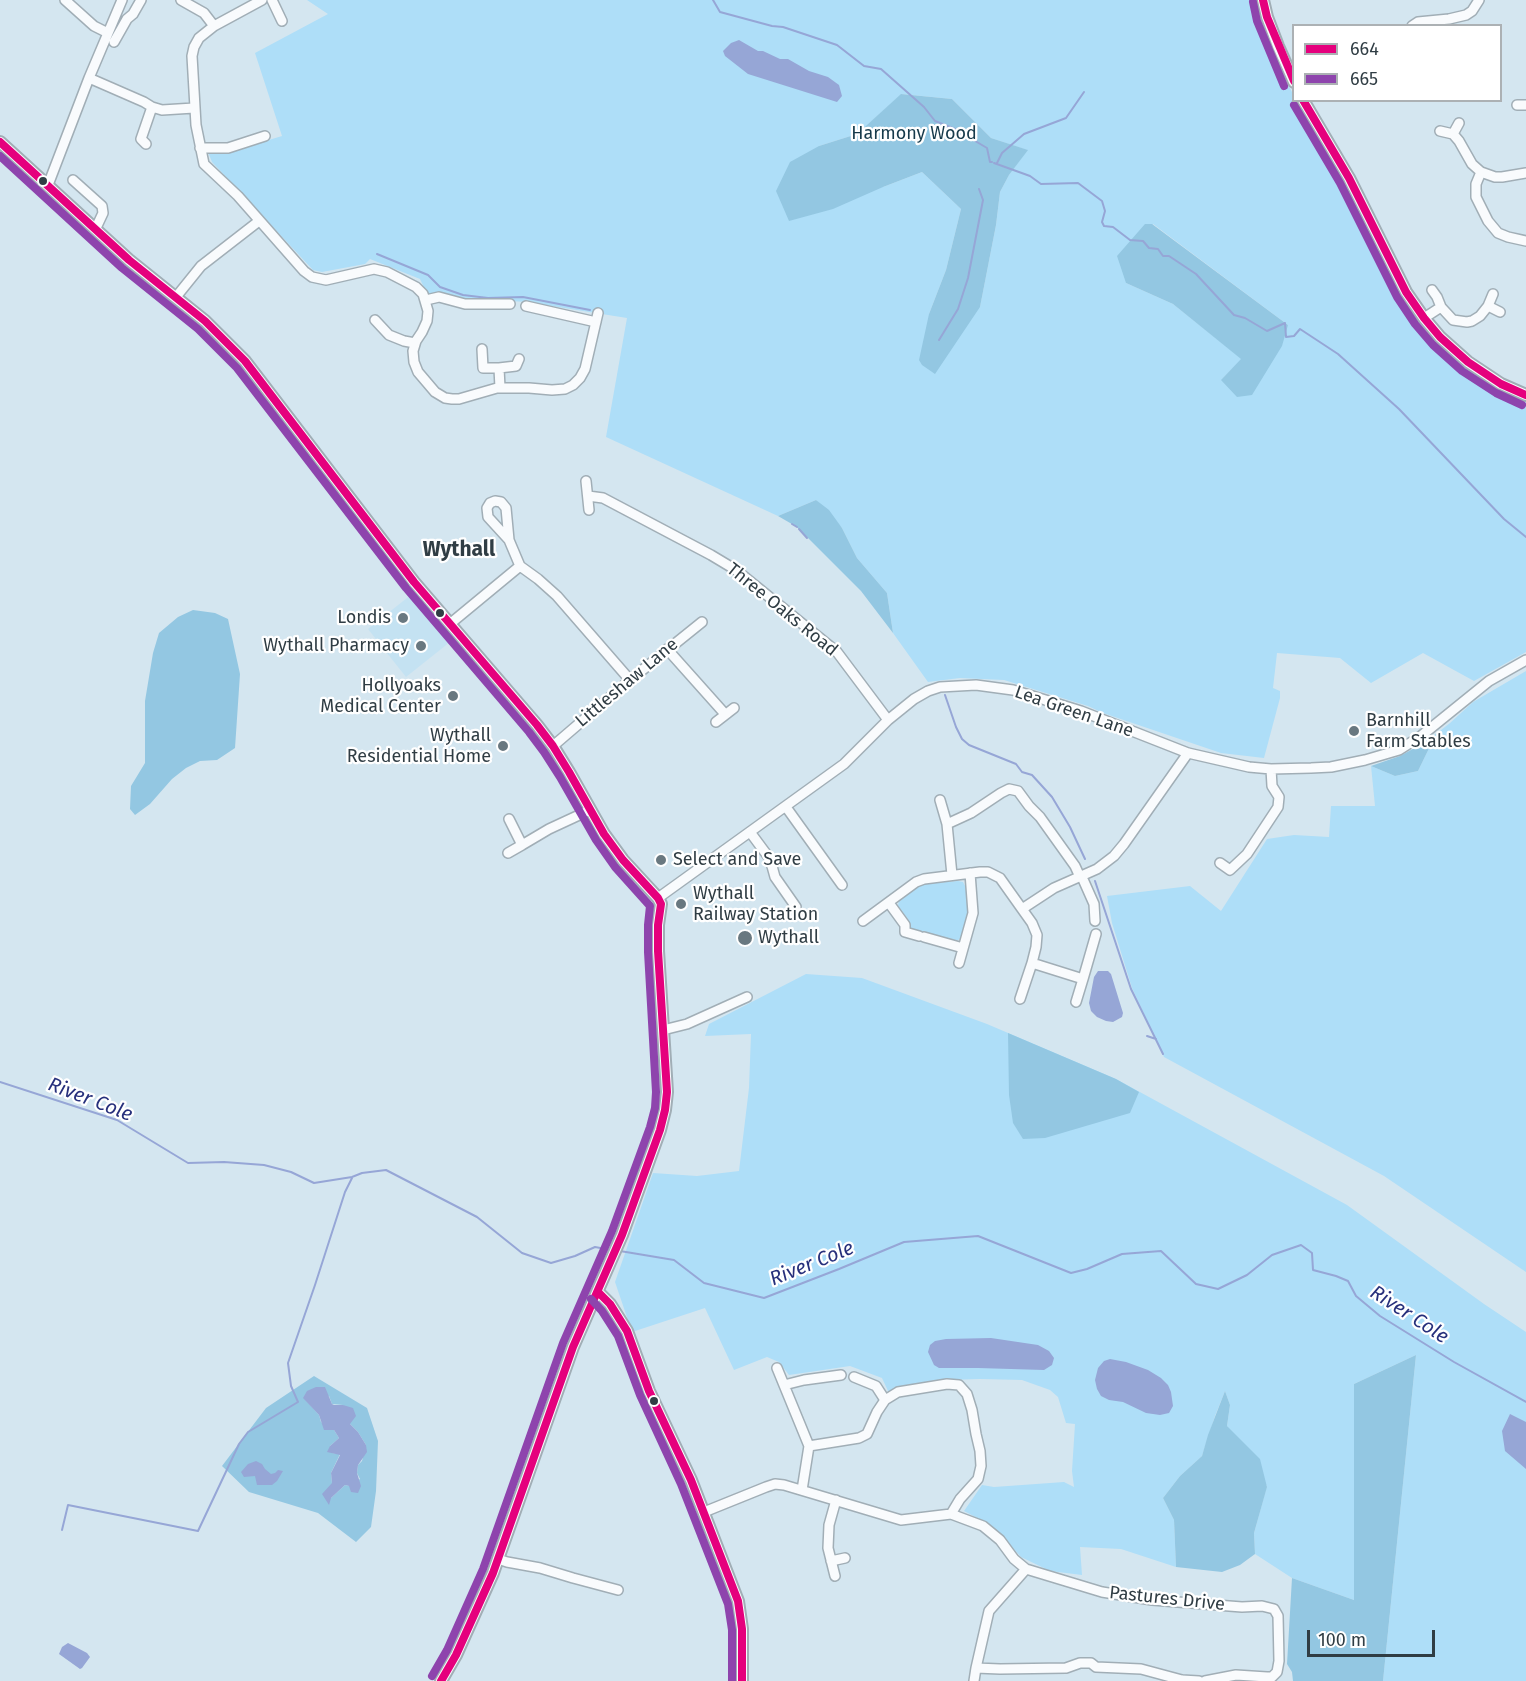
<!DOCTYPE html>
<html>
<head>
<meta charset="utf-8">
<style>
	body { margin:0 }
	#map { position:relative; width:1526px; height:1681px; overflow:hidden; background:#d4e6f0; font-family:"Fira Sans",sans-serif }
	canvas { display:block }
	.legend { position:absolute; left:1292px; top:24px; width:210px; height:78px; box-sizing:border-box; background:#fff; border:2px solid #acb1b4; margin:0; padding:8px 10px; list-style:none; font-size:18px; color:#303d44 }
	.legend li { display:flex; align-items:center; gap:12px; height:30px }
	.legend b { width:30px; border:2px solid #acb1b4 }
	.scale { position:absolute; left:1307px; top:1630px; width:128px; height:27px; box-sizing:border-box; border:3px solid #303d44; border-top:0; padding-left:8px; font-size:18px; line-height:21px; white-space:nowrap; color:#303d44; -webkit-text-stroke:4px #fff; paint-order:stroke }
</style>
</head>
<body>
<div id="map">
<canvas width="1526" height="1681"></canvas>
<ul class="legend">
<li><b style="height:8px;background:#e5007d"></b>664</li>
<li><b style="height:8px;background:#8e44ad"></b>665</li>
</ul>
<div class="scale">100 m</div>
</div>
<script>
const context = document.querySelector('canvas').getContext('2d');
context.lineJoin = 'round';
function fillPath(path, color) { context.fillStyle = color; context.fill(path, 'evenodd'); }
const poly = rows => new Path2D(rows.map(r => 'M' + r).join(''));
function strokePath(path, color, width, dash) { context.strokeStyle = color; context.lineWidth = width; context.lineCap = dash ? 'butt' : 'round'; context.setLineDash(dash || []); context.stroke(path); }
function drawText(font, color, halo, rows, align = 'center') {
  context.font = font + ' "Fira Sans",sans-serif'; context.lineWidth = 4.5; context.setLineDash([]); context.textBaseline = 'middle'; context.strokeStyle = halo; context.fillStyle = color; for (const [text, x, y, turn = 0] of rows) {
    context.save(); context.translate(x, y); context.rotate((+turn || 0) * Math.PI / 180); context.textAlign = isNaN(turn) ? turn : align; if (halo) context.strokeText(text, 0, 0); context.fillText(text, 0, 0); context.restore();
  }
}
const built = poly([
	[417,590,455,638,406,677,368,629]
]);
const green = poly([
	[307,0,1255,0,1258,17,1278,65,1293,94,1294,100,1296,101,1305,120,1395,284,1425,331,1468,370,1526,402,1526,652,1474,681,1423,653,1371,683,1340,658,1277,653,1273,688,1280,691,1280,698,1264,758,1221,753,1103,713,1088,706,1004,680,960,678,928,682,893,633,887,593,857,558,842,528,816,500,778,516,606,437,627,318,527,302,428,296,420,279,370,259,365,264,322,272,313,270,212,162,208,152,226,153,282,136,255,53,328,14],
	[902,94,952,99,991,138,1027,150,1009,175,1000,192,996,225,980,307,929,314,946,270,961,209,922,172,883,187,819,146,857,134],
	[1153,224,1288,325,1221,380,1242,359,1173,304,1126,283],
	[1526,671,1526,1272,1384,1176,1164,1057,1132,988,1112,923,1107,896,1190,886,1221,911,1267,839,1294,835,1329,837,1331,806,1375,806,1371,766,1395,776,1418,771,1436,734,1450,723,1473,702],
	[958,881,963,882,966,888,969,911,961,939,954,941,909,928,908,919,898,906,899,900,922,884],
	[806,974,862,978,987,1024,1116,1079,1347,1205,1484,1304,1526,1332,1526,1681,1383,1681,1416,1355,1354,1384,1354,1600,1292,1578,1255,1554,1254,1533,1267,1486,1227,1426,1230,1405,1225,1391,1215,1416,1202,1456,1180,1476,1163,1498,1174,1520,1176,1567,1121,1549,1080,1547,1082,1575,1050,1571,1021,1557,1002,1536,985,1522,964,1511,982,1485,994,1487,1064,1482,1074,1487,1072,1471,1075,1424,1066,1423,1058,1397,1050,1390,1022,1380,980,1379,947,1380,889,1393,882,1378,850,1366,789,1375,779,1362,767,1357,734,1370,705,1308,632,1332,615,1282,653,1173,697,1176,739,1171,749,1088,751,1034,705,1036,709,1024]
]);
const forest = poly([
	[901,94,952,99,991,138,1028,150,1009,175,1000,192,996,225,980,307,935,374,922,365,919,360,929,314,946,270,961,209,922,172,883,187,833,209,789,221,776,191,790,162,819,146,857,134],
	[1145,224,1152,224,1288,325,1282,346,1252,395,1237,397,1221,380,1241,359,1173,304,1126,283,1117,256],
	[816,500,829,510,842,528,857,558,887,593,893,633,861,591,797,527,778,516],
	[193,610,215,613,228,619,240,674,235,748,217,760,200,761,186,768,172,779,150,804,135,815,130,809,131,786,145,763,145,701,153,653,159,633,178,617],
	[1436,734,1418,771,1395,776,1371,766,1400,756,1420,745],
	[1008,1033,1116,1079,1139,1092,1130,1113,1045,1138,1023,1139,1013,1123,1009,1095],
	[1416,1355,1383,1681,1293,1681,1292,1672,1287,1664,1292,1578,1354,1600,1354,1384],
	[314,1376,367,1408,378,1441,376,1491,371,1527,356,1542,318,1513,249,1492,222,1466,266,1408],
	[329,1396,332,1404,343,1405,350,1424,358,1432,366,1445,362,1461,358,1465,357,1473,360,1479,349,1486,345,1485,331,1498,332,1483,331,1473,340,1454,332,1453,330,1446,339,1438,334,1430,321,1422,319,1415,304,1398],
	[1225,1391,1230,1405,1227,1426,1260,1459,1267,1487,1254,1533,1255,1554,1240,1565,1222,1572,1176,1567,1174,1520,1163,1498,1180,1476,1202,1456,1208,1435]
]);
const water = poly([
	[739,40,758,51,763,51,780,59,788,59,809,71,828,77,839,85,842,96,837,102,748,74,725,56,723,51,731,43],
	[1098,971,1108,971,1111,974,1123,1013,1122,1017,1113,1022,1106,1021,1097,1017,1091,1011,1089,1003,1094,977],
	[991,1338,1038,1345,1049,1351,1054,1358,1052,1365,1044,1370,978,1368,939,1368,934,1365,928,1352,930,1345,935,1341,946,1339],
	[1110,1359,1126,1362,1148,1370,1161,1378,1168,1385,1171,1392,1173,1406,1169,1413,1160,1415,1146,1413,1123,1402,1109,1400,1101,1396,1097,1389,1095,1380,1098,1368,1104,1361],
	[316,1387,325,1387,332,1404,334,1405,343,1405,353,1408,356,1416,350,1424,358,1432,366,1445,367,1452,358,1465,357,1473,361,1486,358,1493,351,1492,349,1486,345,1485,331,1498,329,1505,322,1494,332,1483,331,1473,340,1455,327,1452,330,1446,339,1438,334,1430,324,1430,319,1415,303,1398,307,1391],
	[1510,1414,1526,1422,1526,1469,1505,1451,1502,1431],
	[256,1461,262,1464,265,1469,271,1474,275,1473,278,1470,283,1471,277,1481,272,1485,257,1485,255,1476,244,1477,241,1472,248,1464],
	[68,1643,87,1653,90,1657,82,1668,80,1669,59,1654,62,1647]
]);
const stream = poly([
	[713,0,720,12,772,26,783,27,837,45,864,66,881,69,924,107,935,121,955,129,987,148,990,162,992,162],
	[994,163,1030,176,1041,184,1078,183,1102,201,1105,211,1102,222,1104,226,1113,227,1130,240,1143,241,1149,248,1158,249,1163,256,1169,256,1196,274,1234,315,1245,318,1267,331,1285,323,1286,337,1294,336,1300,329,1338,354,1399,409,1504,519,1526,537],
	[997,163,1002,153,1024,134,1066,118,1084,92],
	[377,254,428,275,440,287,463,295,488,298,523,297,590,310],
	[939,340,958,309,968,278,983,200,979,189],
	[792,524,797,527],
	[799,529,807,538],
	[945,695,956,727,962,739,969,745,1016,764,1022,772,1032,775,1052,797,1070,827,1085,859],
	[1095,881,1131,989,1163,1054],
	[1147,1036,1156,1039],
	[0,1082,117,1120,188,1163,224,1162,264,1165,291,1172,314,1183,352,1177,362,1173,386,1170,477,1217,522,1253,551,1263,575,1256,595,1247,611,1250],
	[620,1251,674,1260,704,1283,764,1298,839,1269,904,1242,978,1236,1071,1273,1087,1269,1122,1254,1161,1251,1196,1284,1218,1289,1247,1275,1272,1255,1301,1245,1312,1253,1313,1270,1336,1276,1348,1281,1356,1296,1380,1316,1454,1362,1526,1402],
	[62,1530,68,1505,198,1531,239,1444,248,1432,298,1402,291,1386,288,1363,315,1285,345,1192,352,1178]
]);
const minor = poly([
	[65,0,94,26,108,33],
	[181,0,204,13,214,26],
	[262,0,214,26,199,38,194,47,192,56,196,125,204,164,238,196,304,271,312,277,326,280,374,269,387,272,416,287,423,294,428,311,427,321,422,332,416,341,413,351,414,362,418,372,435,392,445,398,452,399,459,399,497,388,529,388,552,390,565,389,573,385,580,378,585,369,598,313],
	[272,0,282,21],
	[1412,26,1418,22,1449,19,1466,15,1472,11,1479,0],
	[114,42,127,19,133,14,141,0],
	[89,78,144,102,152,107,162,110,194,108],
	[1517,105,1526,105],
	[1440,131,1453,134,1459,141,1472,164,1481,172,1495,177,1502,177,1526,173],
	[1453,134,1459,123],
	[146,144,141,139,152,107],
	[200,148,228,148,265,136],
	[1481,172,1476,184,1476,197,1488,221,1498,233,1508,237,1526,241],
	[73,180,102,206,103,213,96,228],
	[48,185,89,78,122,0],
	[1432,290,1437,297,1441,307],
	[176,297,201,266,259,221],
	[426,300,439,297,465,304,510,304],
	[526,306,596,322],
	[1488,306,1500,312],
	[1424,318,1441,307,1453,320,1467,322,1472,321,1480,316,1488,306,1493,294],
	[375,320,389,335,404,341,415,343],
	[482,349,483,368,499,368],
	[500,388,499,368,516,366,519,359],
	[586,481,589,510],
	[588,496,603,498,711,555,736,570,837,652,888,720],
	[509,540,488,517,487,508,490,503,495,501,501,502,506,508,509,540,520,566],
	[451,623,520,566,538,579,557,596,630,680],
	[667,649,725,714],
	[716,722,734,708],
	[553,746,630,680,702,622],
	[940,800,947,824],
	[786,807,842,885],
	[509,819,522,845,549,829,590,810],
	[750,832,770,859,775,877,796,907],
	[508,853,522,845],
	[1220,863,1230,870,1247,854,1278,807,1279,797,1272,786,1271,769],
	[952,875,947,824,971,813,1001,793,1009,789,1018,791,1029,806,1040,817,1075,866,1080,877],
	[1082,877,1094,904,1095,921],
	[658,898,844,764,888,720,914,699,928,691,940,687,976,685,1013,690,1081,711,1188,753,1249,767,1271,769,1311,768,1331,767,1365,760,1399,750,1421,736,1489,681,1526,660],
	[889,903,905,925,905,932,919,936],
	[1022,909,1032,923,1037,935,1036,947,1032,963,1083,979,1096,934],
	[863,921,916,882,924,879,980,872,988,872,1000,878,1022,909,1054,888,1097,869,1114,856,1124,844,1188,753],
	[924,937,963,948],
	[959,963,973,913,970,873],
	[1020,999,1032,963],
	[1076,1002,1083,979],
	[663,1030,687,1024,747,997],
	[777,1368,809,1446,802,1490],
	[854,1377,876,1386,885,1400],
	[784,1385,804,1380,841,1375],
	[809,1446,859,1438,867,1434,877,1412,885,1400,898,1392,947,1384,959,1385,967,1394,972,1410,976,1434,980,1451,981,1466,978,1479,960,1499,951,1514],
	[704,1512,766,1487,775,1484,784,1485,901,1520,951,1514,983,1526,1000,1540,1014,1559,1026,1569,1102,1592,1152,1600,1242,1607,1262,1606,1274,1609,1278,1616,1279,1661,1277,1672,1272,1677,1267,1677,1236,1675,1205,1681],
	[498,1559,507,1562,540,1568,573,1578,618,1590],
	[831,1561,845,1558],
	[835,1576,828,1548,829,1525,836,1500],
	[976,1668,1000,1669,1066,1668,1080,1663,1091,1663,1096,1667,1141,1669,1182,1680,1199,1681],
	[974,1681,976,1668,989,1611,1026,1569]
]);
const tertiary = poly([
	[1263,0,1267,17,1278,46,1294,82],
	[1303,100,1349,178,1406,292,1424,318,1440,337,1468,362,1501,384,1526,395],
	[0,142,129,260,205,321,245,361,414,582,537,725,553,746,569,772,604,834,623,860,658,898,661,904,658,925,658,951,667,1092,665,1110,660,1130,622,1235,573,1347,493,1573,456,1655,441,1681],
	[598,1292,610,1304,627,1331,649,1391,691,1480,738,1601,742,1629,742,1681]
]);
const bus1 = poly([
	[1263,0,1267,17,1294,81],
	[1303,100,1349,178,1406,292,1424,318,1440,337,1468,362,1501,384,1526,395],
	[0,142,129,260,205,321,245,361,414,582,537,725,553,746,569,772,604,834,623,860,658,898,661,904,658,925,658,951,667,1092,665,1110,660,1130,622,1235,573,1347,493,1573,456,1655,441,1681],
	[598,1292,610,1304,627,1331,649,1391,691,1480,738,1601,742,1629,742,1681]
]);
const bus2 = poly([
	[1253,2,1257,21,1284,86],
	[1294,105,1340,183,1397,297,1415,324,1433,345,1462,371,1496,393,1522,405],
	[0,156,122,268,198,329,237,368,406,588,529,732,544,752,560,777,596,840,615,867,650,906,648,925,648,952,656,1092,655,1108,650,1127,612,1231,563,1343,483,1569,447,1650,432,1676],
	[591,1299,602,1311,618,1336,640,1395,681,1484,728,1604,732,1630,732,1681]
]);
const markers = [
	[43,181,5,"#303d44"],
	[440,613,5,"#303d44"],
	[403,618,6,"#697880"],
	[421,646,6,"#697880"],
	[453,696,6,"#697880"],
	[1354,731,6,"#697880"],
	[503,746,6,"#697880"],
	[661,860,6,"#697880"],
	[681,904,6,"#697880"],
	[745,938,8,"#697880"],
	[654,1401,5,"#303d44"]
];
const parkNames = [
	["Harmony Wood",914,134]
];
const streetNames = [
	["Three Oaks Road",782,610,39],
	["Littleshaw Lane",627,683,-40],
	["Lea Green Lane",1074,712,19],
	["Pastures Drive",1167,1599,6]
];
const poiNames = [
	["Londis",391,618],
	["Wythall Pharmacy",409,646],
	["Hollyoaks",441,686],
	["Medical Center",441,707],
	["Barnhill",1366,721,"left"],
	["Farm Stables",1366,742,"left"],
	["Wythall",491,736],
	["Residential Home",491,757],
	["Select and Save",673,860,"left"],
	["Wythall",693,894,"left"],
	["Railway Station",693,915,"left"],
	["Wythall",758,938,"left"]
];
const waterNames = [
	["River Cole",90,1100,21],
	["River Cole",812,1264,-22],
	["River Cole",1409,1315,33]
];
const quarterNames = [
	["Wythall",459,550]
];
fillPath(built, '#c4e2f2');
fillPath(green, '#aedef8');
fillPath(forest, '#93c7e2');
fillPath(water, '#96a6d6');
strokePath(stream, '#96a6d6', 2);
strokePath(minor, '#a1aeb6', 12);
strokePath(tertiary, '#a1aeb6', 14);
strokePath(minor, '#f9fbfd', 9);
strokePath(tertiary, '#f9fbfd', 10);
strokePath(bus1, '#e5007d', 8);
strokePath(bus2, '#8e44ad', 8);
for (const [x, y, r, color] of markers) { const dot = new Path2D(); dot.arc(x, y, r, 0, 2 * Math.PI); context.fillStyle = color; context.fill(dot); strokePath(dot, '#fff', 2); }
drawText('18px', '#163a4b', '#fff', parkNames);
drawText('18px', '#303d44', '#fff', streetNames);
drawText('18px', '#303d44', '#fff', poiNames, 'right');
drawText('italic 20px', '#27307c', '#fff', waterNames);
drawText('bold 21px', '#303d44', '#fff', quarterNames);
</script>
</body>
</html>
